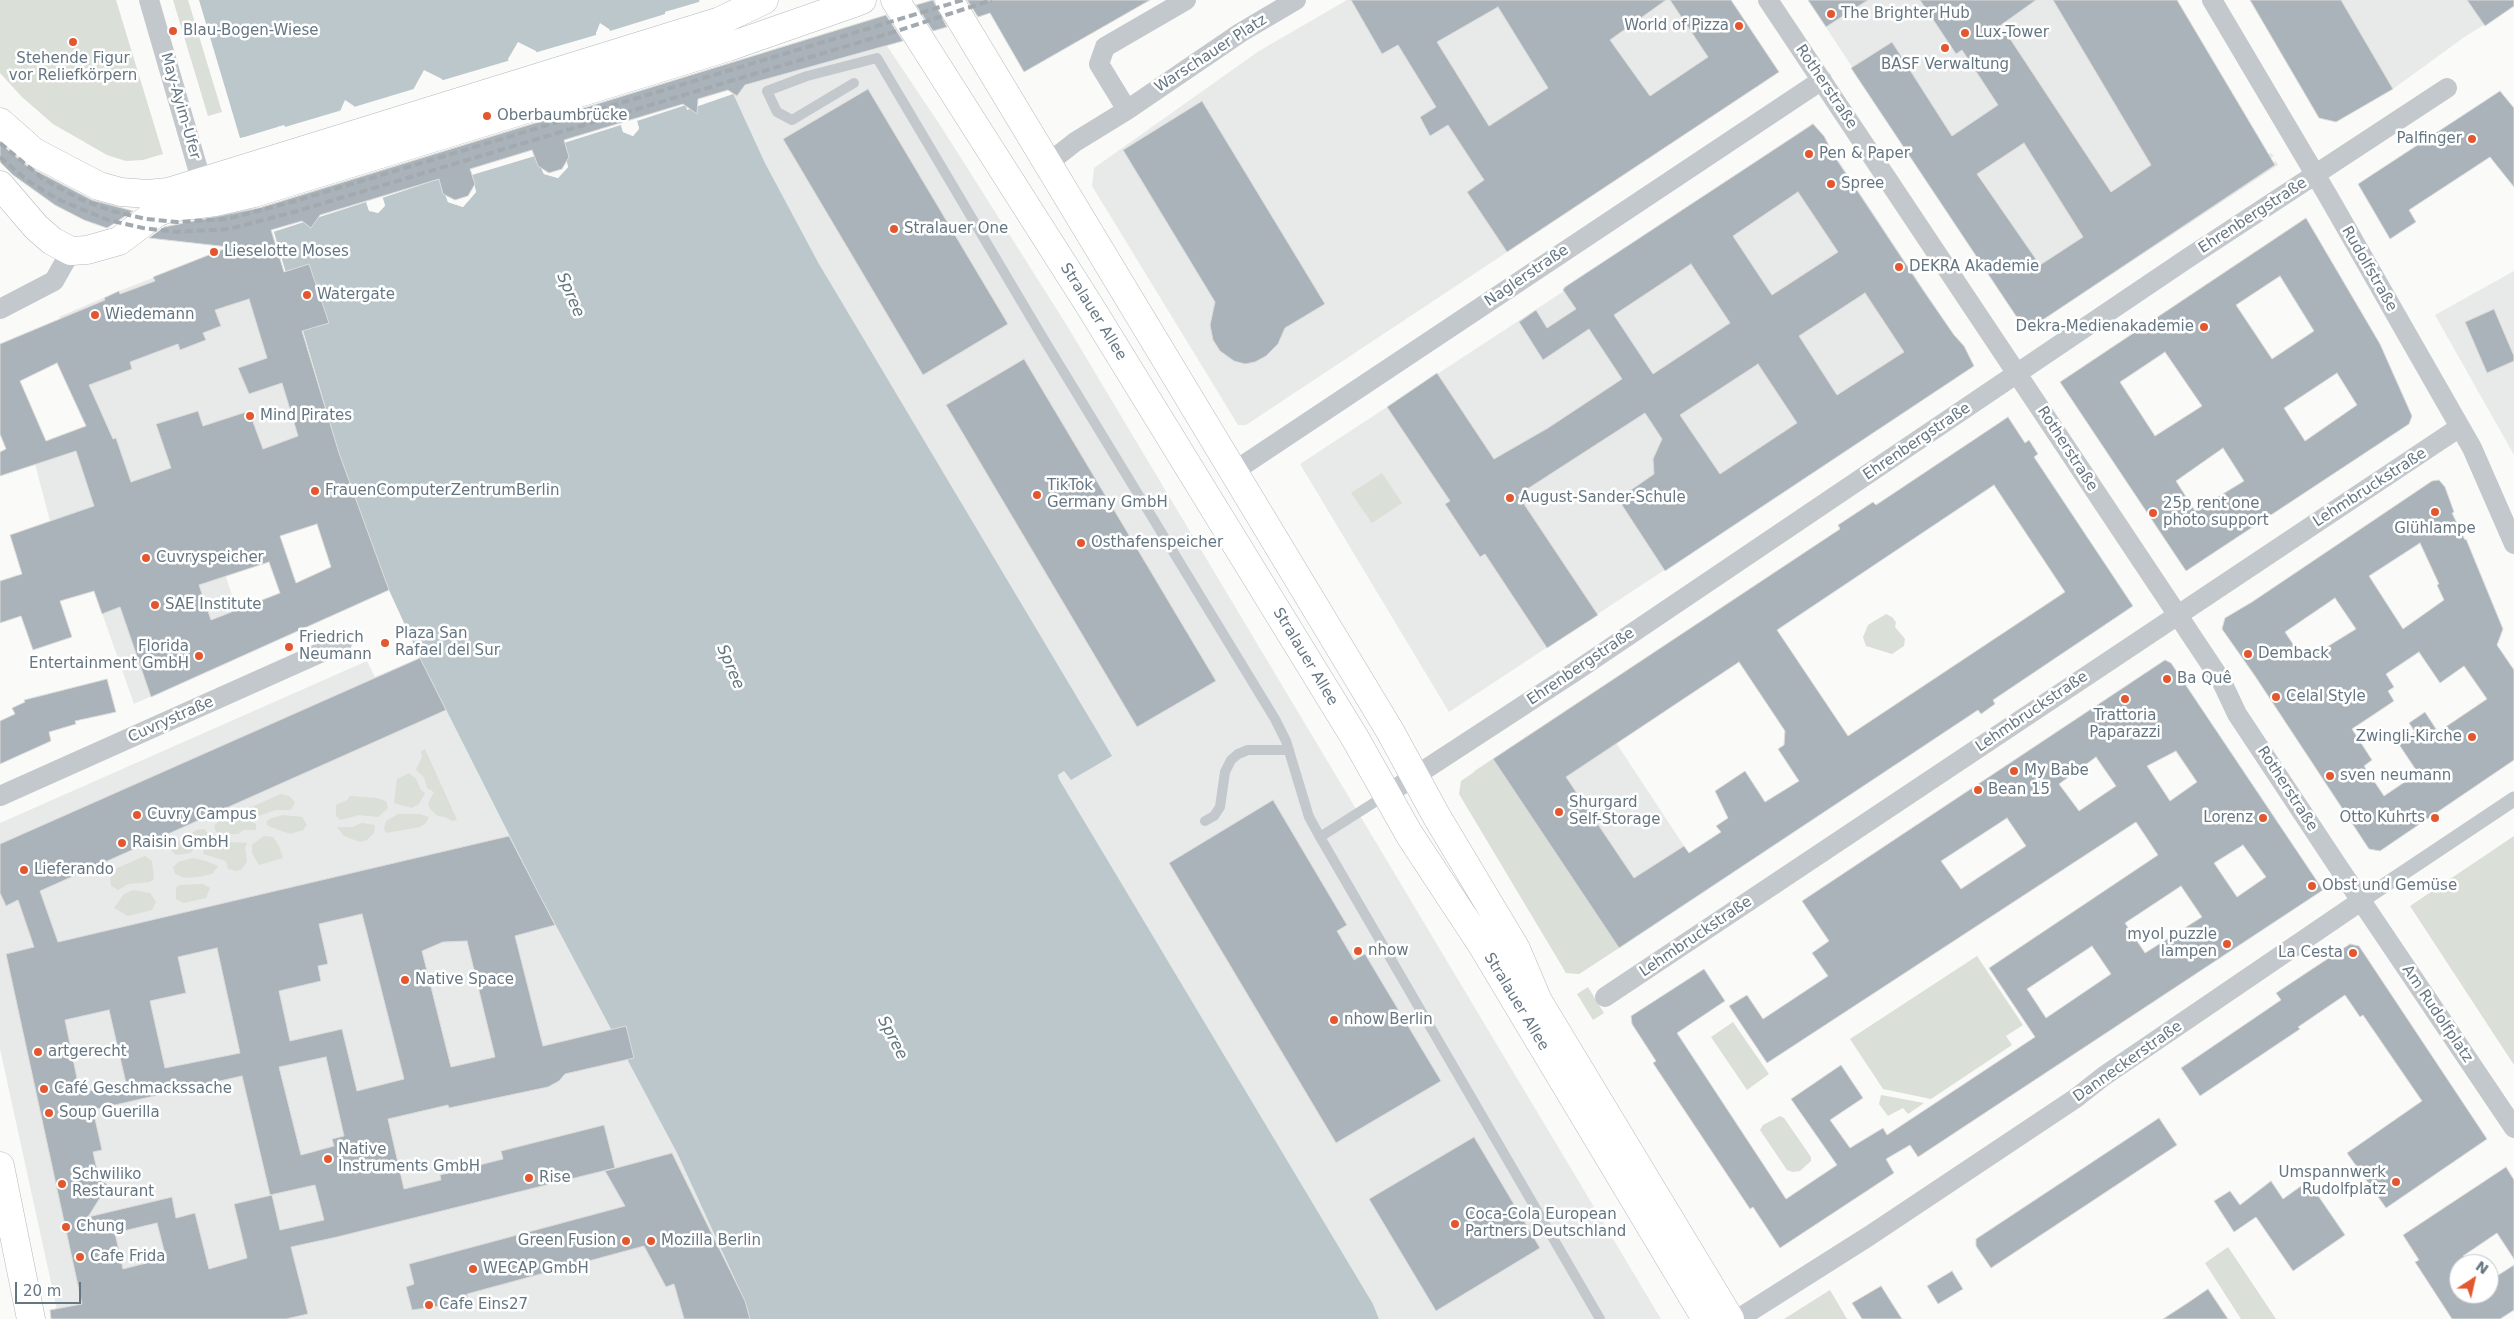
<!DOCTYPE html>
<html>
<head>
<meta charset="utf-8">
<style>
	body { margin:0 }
	#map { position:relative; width:2514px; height:1319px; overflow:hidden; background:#fafaf8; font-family:"DejaVu Sans",sans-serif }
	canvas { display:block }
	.north { position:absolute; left:2449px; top:1254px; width:50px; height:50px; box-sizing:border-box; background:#fff; border:1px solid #c1c8cd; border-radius:50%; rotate:35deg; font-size:14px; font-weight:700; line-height:20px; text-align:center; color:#657683 }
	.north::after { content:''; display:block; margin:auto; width:18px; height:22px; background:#e4572e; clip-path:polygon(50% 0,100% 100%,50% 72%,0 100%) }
	.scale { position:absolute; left:15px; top:1282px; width:66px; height:22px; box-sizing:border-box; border:2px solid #657683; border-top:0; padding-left:6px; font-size:15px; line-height:18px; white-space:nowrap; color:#657683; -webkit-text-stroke:4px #fff; paint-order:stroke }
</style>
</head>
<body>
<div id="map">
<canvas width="2514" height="1319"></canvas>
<div class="north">N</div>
<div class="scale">20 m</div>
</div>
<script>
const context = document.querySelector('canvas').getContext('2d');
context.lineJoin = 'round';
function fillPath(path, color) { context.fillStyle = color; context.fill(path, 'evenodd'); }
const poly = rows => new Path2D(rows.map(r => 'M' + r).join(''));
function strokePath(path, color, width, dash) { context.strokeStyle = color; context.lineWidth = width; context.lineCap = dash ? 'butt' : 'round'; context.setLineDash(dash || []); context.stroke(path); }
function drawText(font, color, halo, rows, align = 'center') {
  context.font = font + ' "DejaVu Sans",sans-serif'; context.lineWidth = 5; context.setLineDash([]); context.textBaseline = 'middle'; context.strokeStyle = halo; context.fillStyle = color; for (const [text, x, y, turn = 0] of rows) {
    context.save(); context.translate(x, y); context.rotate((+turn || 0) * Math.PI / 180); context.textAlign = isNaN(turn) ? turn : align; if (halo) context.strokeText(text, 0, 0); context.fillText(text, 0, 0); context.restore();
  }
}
const built = poly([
	[1347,0,1731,0,1779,72,1246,425,1238,425,1092,186,1094,168,1259,51],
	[1808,0,2177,0,2268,154,2271,153,2274,156,2271,158,2273,162,2276,161,2278,165,2026,331],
	[2250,0,2514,0,2514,6,2463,38,2393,89,2336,122,2319,118],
	[887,46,940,125,1066,324,1661,1319,1379,1319,1373,1304,1059,779,1058,775,1064,771,1071,780,819,264,765,163,731,89],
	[1813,123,1824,136,1834,154,1953,334,1964,346,1974,366,1449,712,1300,464,1564,291],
	[272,232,339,453,205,515,237,610,255,650,134,704,68,516,50,521,35,464,113,439,59,317,119,291],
	[2514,271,2514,455,2435,315],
	[420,658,537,890,677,1153,745,1301,750,1319,59,1319,0,1049,0,823,367,661,375,677],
	[1586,697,1711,887,1579,974,1566,973,1474,771]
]);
const green = poly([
	[0,0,116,0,163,154,143,160,126,161,107,155,53,124,22,97,0,73],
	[173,0,188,0,222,112,208,116],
	[1382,473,1402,503,1372,523,1351,493],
	[1886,614,1892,617,1896,622,1895,627,1905,639,1904,646,1892,654,1866,646,1863,637,1868,625],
	[425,749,457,820,452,821,445,817,438,816,430,809,428,803,434,792,427,788,424,777,416,770,422,757,421,751],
	[1493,759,1619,948,1579,974,1566,973,1459,794,1461,781],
	[409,773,416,779,421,790,425,793,419,804,412,808,394,803,397,779],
	[281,794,289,796,295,802,291,810,275,810,259,816,246,814,247,809],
	[350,796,377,798,386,801,388,808,378,817,359,815,340,820,336,816,336,805,347,800],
	[398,814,419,814,429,817,426,823,420,827,386,833,384,828,386,821],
	[283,815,302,817,307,825,303,830,290,834,268,826,266,822,269,819],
	[230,816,240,816,249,820,256,824,256,830,243,830,239,834,222,835,216,832,214,826,220,820],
	[362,823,375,825,374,833,367,840,360,842,344,836,337,827,352,827],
	[204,829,210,835,206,842,196,847,190,853,176,855,171,850,175,843,197,830],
	[264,836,273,837,279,846,283,858,259,865,252,853,252,845],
	[2514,836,2514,1065,2410,906],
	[217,841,247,843,245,847,247,861,242,869,237,871,228,869,226,861,203,854,204,849],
	[145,856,152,861,154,879,150,882,128,884,118,890,111,886,110,879,115,869],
	[193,858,206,861,218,866,212,874,198,877,185,878,175,874,173,867,178,862],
	[203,884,210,888,206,898,184,903,176,899,176,888,179,885],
	[133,890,150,893,156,902,152,910,128,916,114,908,124,894],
	[1977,956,2023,1025,2006,1036,2012,1045,1931,1099,1883,1089,1850,1039],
	[1588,987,1604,1013,1593,1020,1577,994],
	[1733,1022,1769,1074,1747,1090,1711,1037],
	[1881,1095,1924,1103,1908,1114,1903,1108,1888,1116,1879,1104],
	[1780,1116,1784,1118,1811,1157,1811,1161,1800,1171,1793,1172,1787,1170,1760,1130,1763,1125],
	[2228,1247,2276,1319,2241,1319,2205,1263],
	[1830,1290,1847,1319,1784,1319]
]);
const water = poly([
	[199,0,699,0,731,89,765,163,819,264,1112,756,1071,780,1064,771,1058,775,1059,779,1373,1304,1379,1319,750,1319,745,1301,677,1153,537,890,420,658,389,590,339,453,246,137,240,138],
	[672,10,696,107,686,105,665,12],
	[600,23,609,29,639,128,633,136,623,132,596,33],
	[518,42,536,51,563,143,568,167,558,178,544,174,535,155,508,59],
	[424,70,442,79,472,175,476,192,463,207,448,202,413,90],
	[345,100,354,106,385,205,378,213,369,210,341,109],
	[284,126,314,219,307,221,277,127]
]);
const pier = poly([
	[702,1,736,93,687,110,686,105,637,121,639,129,633,136,623,132,621,125,564,143,569,158,565,160,568,167,558,178,544,174,535,156,472,175,476,192,463,207,448,202,439,179,382,198,385,206,378,213,369,211,366,202,270,233,243,140,238,139,284,125,285,127,339,111,344,108,368,202,371,208,377,210,382,205,350,106,354,107,417,88,450,200,462,204,473,192,440,81,511,60,537,155,546,172,557,175,565,166,561,143,534,53,596,35,596,32,599,32,626,131,632,133,636,128,605,30,609,29,610,31,665,14,665,12],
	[668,13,670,13,694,105,689,107]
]);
const building = poly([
	[933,0,947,27,933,31,916,5,933,0],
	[967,0,1150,0,1024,72,990,13,978,17,967,0],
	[1351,0,1666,0,1610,40,1650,96,1708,57,1670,0,1731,0,1779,72,1507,252,1467,192,1484,180,1448,125,1430,136,1420,117,1436,107,1398,45,1382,54,1351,0],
	[1498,7,1548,88,1489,126,1437,42,1498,7],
	[1808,0,1868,0,1826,27,1808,0],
	[1920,0,2036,0,2001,25,2111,192,2151,165,2053,0,2177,0,2275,165,2026,331,1851,68,1892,42,1952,136,1998,105,1962,50,1956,54,1920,0],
	[2024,143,2083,237,2040,265,1977,174,2024,143],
	[2250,0,2341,0,2393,89,2336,122,2319,118,2250,0],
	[2467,0,2514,0,2514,6,2485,26,2467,0],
	[886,15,903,41,745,85,737,96,728,90,698,99,697,114,683,104,564,140,569,157,562,169,549,173,538,166,532,150,470,169,475,184,468,196,455,200,443,194,439,179,320,215,311,228,302,221,271,230,284,272,309,264,329,323,302,331,339,453,389,590,151,697,120,607,102,614,94,591,60,601,72,637,33,650,21,616,0,623,0,581,22,574,10,535,94,506,76,451,0,476,0,452,6,449,0,434,0,344,105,300,104,298,119,291,120,294,155,281,153,277,229,247,149,238,164,227,259,208,886,15],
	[249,299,267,358,238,368,249,394,282,383,298,436,263,449,249,411,203,426,198,411,156,424,171,468,131,482,116,438,113,439,89,385,132,369,130,362,178,344,180,350,206,340,203,333,221,326,215,310,249,299],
	[57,363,86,426,46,441,20,381,57,363],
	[317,524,331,567,296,583,280,536,317,524],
	[269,562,280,593,211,620,199,585,269,562],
	[868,89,1008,324,923,375,783,139,868,89],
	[2500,91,2514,108,2514,187,2490,157,2409,210,2416,222,2390,239,2358,184,2500,91],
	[1202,101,1325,304,1285,328,1278,344,1266,356,1255,362,1245,364,1234,361,1220,351,1213,340,1210,325,1215,302,1123,150,1202,101],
	[1813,124,1824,136,1833,154,1923,290,1954,335,1964,346,1974,366,1665,571,1618,499,1654,474,1653,459,1662,439,1645,413,1518,495,1598,615,1547,648,1485,554,1480,557,1445,504,1450,501,1387,407,1437,373,1494,459,1548,428,1622,379,1589,329,1543,360,1519,322,1536,310,1547,328,1576,309,1563,290,1565,287,1813,124],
	[1798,192,1838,252,1772,295,1733,236,1798,192],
	[1691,264,1730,323,1653,374,1614,315,1691,264],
	[1865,293,1904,352,1837,395,1799,336,1865,293],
	[1758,364,1797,423,1720,474,1680,415,1758,364],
	[0,143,27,166,92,200,133,211,107,228,84,220,55,205,13,175,0,162,0,143],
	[2306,218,2380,344,2412,416,2409,424,2186,571,2060,382,2306,218],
	[2280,276,2314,331,2272,359,2236,305,2280,276],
	[2165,352,2202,406,2155,436,2120,382,2165,352],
	[2337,373,2357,405,2305,441,2284,408,2337,373],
	[2223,448,2244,481,2195,511,2176,481,2223,448],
	[2494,309,2514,356,2514,361,2487,373,2465,322,2494,309],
	[1024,359,1216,681,1137,727,946,405,1024,359],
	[2008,417,2025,443,2029,440,2038,454,2034,457,2133,606,1993,700,1995,704,1981,714,1978,710,1619,948,1493,759,1840,529,1838,525,1873,502,1876,505,2008,417],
	[1994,485,2065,592,1848,736,1777,630,1994,485],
	[1739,662,1785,731,1784,745,1778,749,1799,781,1765,802,1745,771,1715,791,1728,818,1716,826,1721,832,1689,853,1684,846,1634,878,1566,777,1739,662],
	[2439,480,2445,487,2454,512,2452,513,2465,540,2466,539,2503,629,2497,645,2514,670,2514,760,2380,851,2369,849,2255,676,2222,629,2225,618,2252,602,2432,481,2439,480],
	[2420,543,2439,584,2437,585,2444,600,2403,629,2369,576,2420,543],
	[2335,598,2356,629,2304,661,2285,632,2335,598],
	[2419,652,2440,683,2464,666,2487,699,2438,732,2425,712,2409,723,2415,732,2398,743,2418,773,2384,796,2364,766,2372,760,2352,729,2394,701,2388,691,2394,687,2386,674,2419,652],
	[420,658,446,710,40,891,58,942,509,836,555,925,515,936,543,1046,626,1026,634,1058,565,1074,559,1081,548,1087,449,1108,448,1105,388,1119,404,1189,441,1180,440,1175,503,1159,501,1151,604,1125,615,1168,337,1237,291,1247,308,1314,286,1319,51,1319,50,1310,82,1304,6,954,34,947,18,900,6,906,0,893,0,844,420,658],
	[362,914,404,1079,357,1091,342,1029,290,1041,279,991,321,981,318,966,328,964,319,924,362,914],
	[467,941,495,1057,451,1067,422,951,443,942,467,941],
	[217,948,240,1053,165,1068,150,1001,186,993,178,957,217,948],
	[109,1010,126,1083,80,1093,65,1020,109,1010],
	[326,1057,344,1136,332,1139,334,1146,301,1155,279,1067,326,1057],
	[242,1076,270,1195,315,1185,324,1220,280,1230,272,1195,234,1204,247,1258,209,1269,195,1213,176,1218,172,1197,88,1217,108,1185,99,1179,93,1152,102,1150,93,1110,242,1076],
	[157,1223,166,1258,123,1269,115,1233,157,1223],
	[2165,660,2171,663,2323,890,1918,1157,1910,1145,1886,1159,1894,1173,1780,1248,1753,1207,1750,1209,1653,1063,1656,1061,1632,1024,1631,1016,1704,969,1725,1001,1677,1033,1786,1199,1837,1165,1791,1099,1841,1065,1863,1098,1830,1120,1850,1148,1883,1128,1887,1135,2035,1037,1989,968,2158,855,2136,822,1767,1063,1729,1006,1747,995,1763,1019,1828,976,1812,953,1829,941,1802,901,2165,660],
	[2176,751,2197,782,2170,801,2147,766,2176,751],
	[2096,757,2116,786,2079,811,2059,784,2096,757],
	[2007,818,2026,846,1961,889,1941,861,2007,818],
	[2243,845,2266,877,2237,897,2214,863,2243,845],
	[2181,886,2202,917,2145,953,2125,923,2181,886],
	[2092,946,2111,974,2046,1018,2027,989,2092,946],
	[107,679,116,712,75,721,76,724,49,732,51,741,0,764,0,721,15,714,12,708,25,702,24,700,107,679],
	[1273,800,1347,925,1337,931,1354,960,1365,954,1441,1081,1336,1143,1169,863,1273,800],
	[2350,944,2359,946,2487,1139,2386,1208,2347,1153,2422,1101,2363,1015,2360,1017,2345,995,2298,1027,2300,1029,2200,1096,2181,1068,2281,1000,2276,993,2350,944],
	[2159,1118,2177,1145,1991,1268,1976,1246,1976,1239,2159,1118],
	[1474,1137,1540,1248,1436,1311,1369,1199,1474,1137],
	[672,1153,745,1301,750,1319,684,1319,674,1284,666,1287,644,1246,467,1294,469,1302,412,1310,406,1287,414,1284,409,1264,625,1206,605,1171,672,1153],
	[2506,1167,2514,1180,2514,1259,2497,1233,2463,1256,2468,1264,2459,1264,2459,1294,2489,1294,2489,1281,2514,1265,2514,1310,2500,1319,2452,1319,2415,1262,2419,1260,2403,1235,2506,1167],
	[2271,1181,2283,1199,2308,1181,2345,1235,2293,1271,2256,1217,2234,1232,2214,1201,2230,1191,2240,1205,2271,1181],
	[1952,1271,1963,1289,1938,1304,1927,1286,1952,1271],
	[1881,1286,1902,1319,1862,1319,1852,1303,1881,1286],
	[2208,1289,2228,1319,2163,1319,2189,1302,2208,1289]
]);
const service = poly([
	[854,83,792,120,777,112,767,91,807,76,877,58,1043,338,1275,719,1286,741,1309,817,1320,837,1600,1319],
	[1205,821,1214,816,1220,807,1225,772,1231,760,1238,754,1248,750,1289,750],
	[1320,837,1386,795]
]);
const pedestrian = poly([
	[2361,901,2514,799]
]);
const minor = poly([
	[149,0,202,183],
	[1768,0,2221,680,2237,714,2337,865,2514,1128],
	[2212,0,2328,196,2472,448,2514,544],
	[1127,110,1099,64,1105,47,1186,0],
	[1047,164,1075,142,1127,110,1240,33,1296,0],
	[0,309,54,281,71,251],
	[1233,472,1822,80],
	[1386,795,1579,669,2188,258,2447,88],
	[0,796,342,643],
	[1605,997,2460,427],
	[1738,1319,1869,1236,2076,1098,2104,1076,2361,901]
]);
const secondary = poly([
	[0,122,34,152,99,186,121,192,148,194,168,192,720,21,764,0],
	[0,185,36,227,52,241,71,251,87,250,119,241,156,213,169,208,215,202,254,193,728,47,854,3],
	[0,1166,31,1319]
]);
const primary = poly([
	[895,0,1091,308,1355,738,1409,834,1482,945,1706,1319],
	[949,0,1390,731,1437,817,1516,949,1538,1001,1730,1319],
	[854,3,862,0]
]);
const rail = poly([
	[0,143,43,179,80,199,112,211,146,219,177,222,227,219,292,202,963,0],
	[0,157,27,180,57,199,108,220,143,228,176,232,229,229,294,212,897,31,992,0]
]);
const markers = [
	[1831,14,5,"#e4572e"],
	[1739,26,5,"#e4572e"],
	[173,31,5,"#e4572e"],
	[1965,33,5,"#e4572e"],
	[73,42,5,"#e4572e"],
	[1945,48,5,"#e4572e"],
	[487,116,5,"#e4572e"],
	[2472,139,5,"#e4572e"],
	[1809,154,5,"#e4572e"],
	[1831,184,5,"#e4572e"],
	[894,229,5,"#e4572e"],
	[214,252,5,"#e4572e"],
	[1899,267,5,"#e4572e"],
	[307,295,5,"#e4572e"],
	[95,315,5,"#e4572e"],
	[2204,327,5,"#e4572e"],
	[250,416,5,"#e4572e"],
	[315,491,5,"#e4572e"],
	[1037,495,5,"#e4572e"],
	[1510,498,5,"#e4572e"],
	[2435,512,5,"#e4572e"],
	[2153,513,5,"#e4572e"],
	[1081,543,5,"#e4572e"],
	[146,558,5,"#e4572e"],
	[155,605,5,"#e4572e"],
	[385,643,5,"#e4572e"],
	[289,647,5,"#e4572e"],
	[2248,654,5,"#e4572e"],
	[199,656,5,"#e4572e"],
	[2167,679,5,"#e4572e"],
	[2276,697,5,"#e4572e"],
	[2125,699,5,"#e4572e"],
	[2472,737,5,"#e4572e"],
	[2014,771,5,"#e4572e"],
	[2330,776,5,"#e4572e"],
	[1978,790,5,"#e4572e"],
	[1559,812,5,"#e4572e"],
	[137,815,5,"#e4572e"],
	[2263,818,5,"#e4572e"],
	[2435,818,5,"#e4572e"],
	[122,843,5,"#e4572e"],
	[24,870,5,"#e4572e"],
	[2312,886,5,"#e4572e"],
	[2227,944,5,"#e4572e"],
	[1358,951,5,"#e4572e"],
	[2353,953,5,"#e4572e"],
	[405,980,5,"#e4572e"],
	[1334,1020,5,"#e4572e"],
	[38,1052,5,"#e4572e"],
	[44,1089,5,"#e4572e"],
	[49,1113,5,"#e4572e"],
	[328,1159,5,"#e4572e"],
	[529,1178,5,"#e4572e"],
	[2396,1182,5,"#e4572e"],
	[62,1184,5,"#e4572e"],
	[1455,1224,5,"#e4572e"],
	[66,1227,5,"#e4572e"],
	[626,1241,5,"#e4572e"],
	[651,1241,5,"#e4572e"],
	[80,1257,5,"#e4572e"],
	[473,1269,5,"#e4572e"],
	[429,1305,5,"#e4572e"]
];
const poiNames = [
	["The Brighter Hub",1841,14],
	["World of Pizza",1729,26,"right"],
	["Blau-Bogen-Wiese",183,31],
	["Lux-Tower",1975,33],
	["Stehende Figur",73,59,"center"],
	["vor Reliefkörpern",73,76,"center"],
	["BASF Verwaltung",1945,65,"center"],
	["Oberbaumbrücke",497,116],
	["Palfinger",2462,139,"right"],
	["Pen & Paper",1819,154],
	["Spree",1841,184],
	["Stralauer One",904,229],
	["Lieselotte Moses",224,252],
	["DEKRA Akademie",1909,267],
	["Watergate",317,295],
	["Wiedemann",105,315],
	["Dekra-Medienakademie",2194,327,"right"],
	["Mind Pirates",260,416],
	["TikTok",1047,486],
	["Germany GmbH",1047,503],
	["FrauenComputerZentrumBerlin",325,491],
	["August-Sander-Schule",1520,498],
	["25p rent one",2163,504],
	["photo support",2163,521],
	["Glühlampe",2435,529,"center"],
	["Osthafenspeicher",1091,543],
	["Cuvryspeicher",156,558],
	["SAE Institute",165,605],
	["Plaza San",395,634],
	["Rafael del Sur",395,651],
	["Friedrich",299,638],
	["Neumann",299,655],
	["Florida",189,647,"right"],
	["Entertainment GmbH",189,664,"right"],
	["Demback",2258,654],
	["Ba Quê",2177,679],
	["Celal Style",2286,697],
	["Trattoria",2125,716,"center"],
	["Paparazzi",2125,733,"center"],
	["Zwingli-Kirche",2462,737,"right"],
	["My Babe",2024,771],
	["sven neumann",2340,776],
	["Bean 15",1988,790],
	["Shurgard",1569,803],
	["Self-Storage",1569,820],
	["Cuvry Campus",147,815],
	["Lorenz",2253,818,"right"],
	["Otto Kuhrts",2425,818,"right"],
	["Raisin GmbH",132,843],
	["Lieferando",34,870],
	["Obst und Gemüse",2322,886],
	["myol puzzle",2217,935,"right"],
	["lampen",2217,952,"right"],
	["nhow",1368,951],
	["La Cesta",2343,953,"right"],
	["Native Space",415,980],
	["nhow Berlin",1344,1020],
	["artgerecht",48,1052],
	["Café Geschmackssache",54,1089],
	["Soup Guerilla",59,1113],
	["Native",338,1150],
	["Instruments GmbH",338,1167],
	["Umspannwerk",2386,1173,"right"],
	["Rudolfplatz",2386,1190,"right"],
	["Schwiliko",72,1175],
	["Restaurant",72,1192],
	["Rise",539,1178],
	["Coca-Cola European",1465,1215],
	["Partners Deutschland",1465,1232],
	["Chung",76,1227],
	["Green Fusion",616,1241,"right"],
	["Mozilla Berlin",661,1241],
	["Cafe Frida",90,1257],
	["WECAP GmbH",483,1269],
	["Cafe Eins27",439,1305]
];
const streetNames = [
	["Warschauer Platz",1211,54,-33],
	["Rotherstraße",1826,87,56],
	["May-Ayim-Ufer",180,106,74],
	["Ehrenbergstraße",2253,216,-33],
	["Rudolfstraße",2369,269,60],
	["Naglerstraße",1527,276,-34],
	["Stralauer Allee",1093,312,58],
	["Ehrenbergstraße",1917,442,-34],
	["Rotherstraße",2067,449,57],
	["Lehmbruckstraße",2370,488,-33],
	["Stralauer Allee",1305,657,59],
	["Ehrenbergstraße",1581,667,-34],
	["Lehmbruckstraße",2032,712,-34],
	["Cuvrystraße",171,720,-24],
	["Rotherstraße",2287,789,57],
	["Lehmbruckstraße",1696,937,-34],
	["Stralauer Allee",1516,1002,59],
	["Am Rudolfplatz",2437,1014,56],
	["Danneckerstraße",2128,1062,-35]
];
const waterNames = [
	["Spree",570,295,67],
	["Spree",730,667,67],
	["Spree",892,1038,63]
];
fillPath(built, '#e8e9e9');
fillPath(green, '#dadfd7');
fillPath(water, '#bbc7cb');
fillPath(pier, '#fafaf8');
fillPath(building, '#aab3b9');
strokePath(building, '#dcdcda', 1);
strokePath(secondary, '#b3babf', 29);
strokePath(primary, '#b5babe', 29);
strokePath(service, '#c3c8cc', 10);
strokePath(pedestrian, '#c3c8cc', 15);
strokePath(minor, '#c3c8cc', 20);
strokePath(secondary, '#fff', 28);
strokePath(primary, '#fff', 28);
strokePath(rail, '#a2aab0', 4, [8, 4]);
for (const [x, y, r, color] of markers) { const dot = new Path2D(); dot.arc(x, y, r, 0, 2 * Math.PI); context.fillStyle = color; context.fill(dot); strokePath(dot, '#fff', 2); }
drawText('15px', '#657683', '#fff', poiNames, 'left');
drawText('15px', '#657683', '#fff', streetNames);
drawText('italic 16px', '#60757c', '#fff', waterNames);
</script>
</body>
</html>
